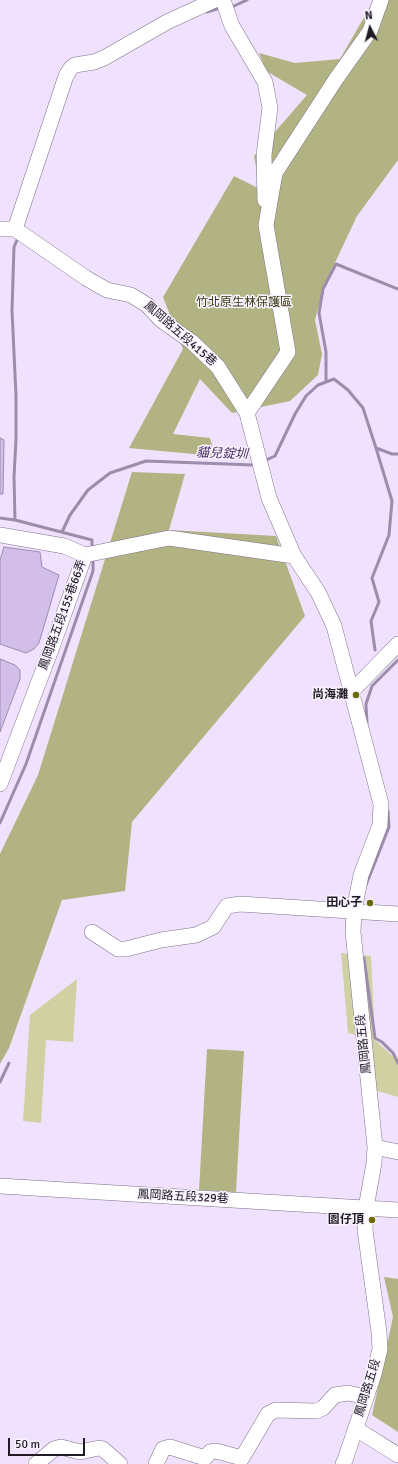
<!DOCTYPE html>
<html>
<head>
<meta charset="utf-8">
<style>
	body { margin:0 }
	#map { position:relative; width:398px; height:1464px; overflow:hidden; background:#f0e2fe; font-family:Signika,sans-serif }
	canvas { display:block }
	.north { position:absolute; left:350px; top:8px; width:40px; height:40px; -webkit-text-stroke:3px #f8f3fe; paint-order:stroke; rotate:354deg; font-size:11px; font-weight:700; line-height:16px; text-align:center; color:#201b25 }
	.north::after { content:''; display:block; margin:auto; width:14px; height:18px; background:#201b25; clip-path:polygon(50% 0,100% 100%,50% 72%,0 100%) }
	.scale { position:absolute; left:8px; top:1438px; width:77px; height:18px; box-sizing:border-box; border:2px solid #201b25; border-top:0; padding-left:5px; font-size:12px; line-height:14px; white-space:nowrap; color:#201b25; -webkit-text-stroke:3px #f8f3fe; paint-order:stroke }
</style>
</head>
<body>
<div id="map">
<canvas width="398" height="1464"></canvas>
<div class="north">N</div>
<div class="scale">50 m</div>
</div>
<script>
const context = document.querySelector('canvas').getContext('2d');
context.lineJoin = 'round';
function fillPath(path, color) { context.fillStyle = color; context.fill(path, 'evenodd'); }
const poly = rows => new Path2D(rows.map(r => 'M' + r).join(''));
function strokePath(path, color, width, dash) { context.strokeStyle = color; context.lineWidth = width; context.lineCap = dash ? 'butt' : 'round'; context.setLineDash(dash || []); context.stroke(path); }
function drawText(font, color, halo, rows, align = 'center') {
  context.font = font + ' Signika,"Noto Sans TC",sans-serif'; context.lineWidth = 3; context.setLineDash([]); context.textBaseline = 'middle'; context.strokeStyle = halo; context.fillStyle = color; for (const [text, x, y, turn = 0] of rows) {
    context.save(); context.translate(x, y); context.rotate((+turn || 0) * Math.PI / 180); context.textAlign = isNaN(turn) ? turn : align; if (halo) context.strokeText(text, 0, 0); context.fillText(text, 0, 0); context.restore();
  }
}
const green = poly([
	[341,953,352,954,360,1036,348,1033],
	[364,955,371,956,375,1040,398,1061,398,1097,374,1090],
	[77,979,73,1042,46,1040,41,1123,23,1121,30,1015]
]);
const forest = poly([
	[374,0,398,0,398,160,357,216,324,286,315,320,322,354,318,375,290,401,232,413,200,379,173,434,210,438,215,456,129,448,183,349,163,297,234,176,260,189,254,156,307,95,266,71,259,53,295,63,340,59],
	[132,472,185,474,169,530,276,536,305,616,132,822,125,891,62,900,9,1048,0,1064,0,854,38,775],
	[207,1049,244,1051,236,1192,199,1190],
	[384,1277,398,1279,398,1432,372,1415,393,1317]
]);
const water = poly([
	[0,438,4,440,3,494,0,494,0,438],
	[4,547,40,552,42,567,59,575,39,643,34,649,26,653,0,644,0,560,4,547],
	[0,659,15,665,20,670,20,679,0,732,0,659]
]);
const stream = poly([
	[234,6,247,0],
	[207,12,217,9],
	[326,382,326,352,319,313,323,289,336,264,398,289],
	[264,461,275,456,295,414,306,396,318,385,334,379,348,390,363,408,376,448,392,454,398,454],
	[0,518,15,520,92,540,92,548],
	[15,520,14,477,16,439,16,396,12,310,14,247,17,240],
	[62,532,70,515,88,490,110,473,146,461,253,465,255,464],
	[375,650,371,621,379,602,372,578,389,535,392,501,376,448],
	[367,724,366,704,372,686,398,660],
	[0,823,26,764,93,571,93,558],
	[366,885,389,827,388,811],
	[364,958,375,1038,382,1042,393,1053,398,1063],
	[0,1082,9,1063]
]);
const minor = poly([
	[223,0,232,26,265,82,270,108,264,155,265,200],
	[0,229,15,229,86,278,107,290,131,295,147,305,161,320,192,342,218,367,247,413,269,498,294,556,318,592,334,626,381,804,380,825,361,875,354,911,353,932,375,1147,374,1163,366,1208,365,1230,379,1332,380,1349,374,1374,345,1460,343,1464],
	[15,229,66,76,71,68,75,65,94,62,104,58,167,22,215,0],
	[247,413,288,352,266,225,275,173,336,79,370,31,381,0],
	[0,535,64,546,85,555],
	[85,555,169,538,294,556],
	[351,692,398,644],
	[0,784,52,647,85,555],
	[92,932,118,949,126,949,161,940,196,935,213,927,227,906,240,904,398,914],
	[375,1147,398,1152],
	[0,1186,398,1210],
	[356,1429,398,1455],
	[36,1464,54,1449,61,1447,80,1452,99,1448,103,1449,120,1464],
	[156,1464,163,1449,170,1447,205,1458,210,1452,216,1451,242,1458,268,1414,276,1410,316,1411,323,1408,335,1395,348,1393,366,1397]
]);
const markers = [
	[356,695,4,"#6c6a07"],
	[370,903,4,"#6c6a07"],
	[372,1220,4,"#6c6a07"]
];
const parkNames = [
	["竹北原生林保護區",244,303]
];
const streetNames = [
	["鳳岡路五段415巷",180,334,41],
	["鳳岡路五段155巷66弄",63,615,-70],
	["鳳岡路五段",364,1044,-96],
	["鳳岡路五段329巷",183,1197,3],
	["鳳岡路五段",368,1388,-73]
];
const poiNames = [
	["尚海灘",348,695],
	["田心子",362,903],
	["園仔頂",364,1220]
];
const waterNames = [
	["貓兒錠圳",222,454,2]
];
fillPath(green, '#d0d1a2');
fillPath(forest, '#b2b382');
fillPath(water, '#d3bde9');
strokePath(water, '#9d8cae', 1);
strokePath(stream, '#9d8cae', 3);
strokePath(minor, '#7d7089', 16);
strokePath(minor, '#fff', 15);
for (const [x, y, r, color] of markers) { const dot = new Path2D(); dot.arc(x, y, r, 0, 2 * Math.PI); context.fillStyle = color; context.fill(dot); strokePath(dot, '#f8f3fe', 1.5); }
drawText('12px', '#3a3912', '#f8f3fe', parkNames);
drawText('12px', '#201b25', '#f8f3fe', streetNames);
drawText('bold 12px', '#201b25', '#f8f3fe', poiNames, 'right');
drawText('italic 13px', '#482b61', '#f8f3fe', waterNames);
</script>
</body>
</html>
